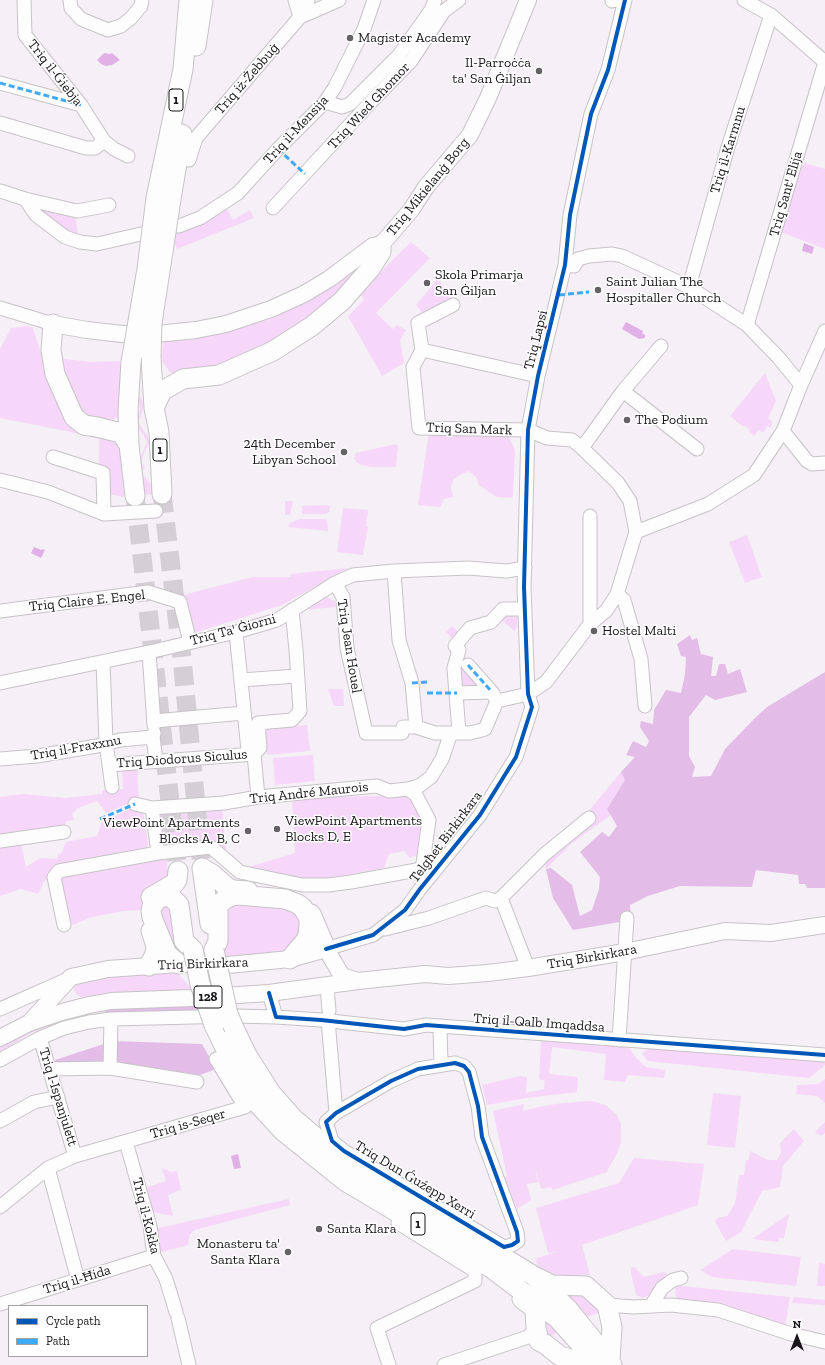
<!DOCTYPE html>
<html>
<head>
<meta charset="utf-8">
<style>
	body { margin:0 }
	#map { position:relative; width:825px; height:1365px; overflow:hidden; background:#f5f0f5; font-family:"Zilla Slab",serif }
	canvas { display:block }
	.legend { position:absolute; left:8px; top:1305px; width:140px; height:52px; box-sizing:border-box; background:#fff; border:1px solid #a3a2a3; margin:0; padding:5px 7px; list-style:none; font-size:12px; color:#181619 }
	.legend li { display:flex; align-items:center; gap:8px; height:20px }
	.legend b { width:20px; border:1px solid #a3a2a3 }
	.north { position:absolute; left:777px; top:1317px; width:40px; height:40px; -webkit-text-stroke:3px #fff; paint-order:stroke; rotate:0deg; font-size:11px; font-weight:700; line-height:16px; text-align:center; color:#181619 }
	.north::after { content:''; display:block; margin:auto; width:14px; height:18px; background:#181619; clip-path:polygon(50% 0,100% 100%,50% 72%,0 100%) }
</style>
</head>
<body>
<div id="map">
<canvas width="825" height="1365"></canvas>
<ul class="legend">
<li><b style="height:5px;background:#0057b8"></b>Cycle path</li>
<li><b style="height:5px;background:#3fa9f5"></b>Path</li>
</ul>
<div class="north">N</div>
</div>
<script>
const context = document.querySelector('canvas').getContext('2d');
context.lineJoin = 'round';
function fillPath(path, color) { context.fillStyle = color; context.fill(path, 'evenodd'); }
const poly = rows => new Path2D(rows.map(r => 'M' + r).join(''));
function strokePath(path, color, width, dash) { context.strokeStyle = color; context.lineWidth = width; context.lineCap = dash ? 'butt' : 'round'; context.setLineDash(dash || []); context.stroke(path); }
function drawText(font, color, halo, rows, align = 'center') {
  context.font = font + ' "Zilla Slab",serif'; context.lineWidth = 3; context.setLineDash([]); context.textBaseline = 'middle'; context.strokeStyle = halo; context.fillStyle = color; for (const [text, x, y, turn = 0] of rows) {
    context.save(); context.translate(x, y); context.rotate((+turn || 0) * Math.PI / 180); context.textAlign = isNaN(turn) ? turn : align; if (halo) context.strokeText(text, 0, 0); context.fillText(text, 0, 0); context.restore();
  }
}
const green = poly([
	[798,161,825,169,825,249,778,231],
	[226,207,233,220,250,210,254,218,177,249,173,237,176,230],
	[41,208,75,213,78,236,63,229,41,211],
	[411,242,430,258,376,313,393,329,397,325,406,330,400,340,404,363,382,376,348,316,364,300,359,293],
	[363,263,343,286,325,303,299,326,269,345,221,364,186,374,177,374,170,372,162,361,163,341,190,340,227,332,271,319,310,299],
	[438,279,452,300,422,313,416,305],
	[28,326,33,328,55,399,77,429,114,438,121,448,124,497,108,494,99,466,99,439,66,431,0,418,0,349,11,328],
	[57,357,64,359,93,362,121,361,122,367,122,412,118,417,109,422,80,415],
	[765,373,776,401,768,418,772,421,771,428,767,426,763,433,759,430,754,436,750,432,749,429,745,426,742,426,730,416],
	[139,381,140,385,139,395,143,402,143,410,138,422,150,440,142,458,142,463,145,468,143,470,140,467,140,458,147,442,143,434,136,426,135,421,140,409,139,401,137,395,139,385],
	[429,432,508,434,515,450,513,496,511,498,496,497,478,484,477,478,469,471,458,476,453,480,451,488,453,497,444,499,440,507,418,505],
	[396,444,398,446,396,466,394,467,371,467,362,465,357,463,354,458,356,453],
	[144,476,152,486,154,494,143,495,144,488,142,477],
	[285,501,293,501,290,515,285,515],
	[327,505,330,506,329,512,326,514,302,514,302,506],
	[343,508,368,510,366,526,368,527,363,555,337,552],
	[300,519,326,519,327,521,328,531,288,527,290,523],
	[747,535,762,577,745,583,729,542],
	[349,568,282,605,197,632,192,629,183,595,253,577,290,577,291,574],
	[325,596,336,602,337,607,302,610],
	[504,613,518,613,517,627,514,631,500,618],
	[452,626,460,634,454,640,446,632],
	[468,671,484,690,459,690,455,672],
	[328,689,343,689,344,706,334,706],
	[307,725,310,751,267,755,265,731,266,729],
	[313,755,315,781,275,785,273,758],
	[137,766,139,799,106,813,97,801,78,808,72,814,74,820,66,821,65,829,0,839,0,797,23,794,65,798,102,794,102,790,123,789,122,769],
	[621,772,625,780,607,809,611,815,572,843,546,869,545,865,550,854,587,813],
	[375,796,412,797,415,807,425,822,419,854,410,858,404,851,389,854,384,868,323,879,294,878,249,867,295,853,292,798],
	[222,807,226,850,210,840,168,844,164,843,159,816,163,811],
	[130,809,143,811,148,844,146,850,59,866,44,882,38,894,21,889,0,896,0,844,21,844,26,867,40,858,57,859,58,854,62,852,66,842,97,836,102,822],
	[173,854,167,861,167,868,172,870,174,881,142,910,124,911,92,917,73,925,68,917,61,876],
	[230,901,287,906,302,917,304,936,284,954,223,960,226,905],
	[159,902,172,903,179,948,185,958,173,953,154,916],
	[176,971,190,987,190,991,101,994,81,997,76,994,74,990,74,984,112,973],
	[105,1005,106,1012,87,1013,58,1022,29,1034,0,1052,0,1046,27,1030],
	[541,1040,610,1046,624,1045,630,1049,636,1058,646,1067,665,1070,664,1078,628,1075,625,1082,604,1080,606,1054,552,1047,549,1074,578,1077,577,1092,526,1098,487,1105,482,1085,520,1076,527,1077,526,1093,544,1089,545,1081,539,1079],
	[649,1048,821,1059,825,1063,825,1065,809,1078,648,1061,642,1054],
	[825,1079,825,1103,817,1096,796,1094,797,1085,818,1084],
	[713,1093,741,1096,735,1148,707,1145],
	[591,1101,606,1105,617,1115,621,1124,621,1143,617,1154,609,1167,607,1172,552,1190,551,1187,541,1189,535,1166,538,1182,527,1184,531,1200,517,1209,510,1196,504,1178,507,1176,493,1111,524,1104,523,1111,538,1107,562,1103],
	[825,1122,825,1133,821,1136,815,1132],
	[794,1129,804,1141,783,1166,780,1187,762,1191,741,1232,726,1241,715,1222,717,1218,727,1216,735,1204,739,1175,744,1175,746,1160,749,1160,750,1151,768,1160,777,1160,781,1153,780,1143],
	[634,1158,704,1164,698,1205,582,1245,590,1275,548,1277,540,1271,535,1259,558,1251,548,1253,536,1208,619,1183],
	[162,1168,171,1172,177,1171,181,1190,168,1195,173,1216,152,1212,144,1188,166,1181],
	[289,1199,290,1205,195,1230,190,1234,188,1245,162,1252,158,1249,154,1229],
	[789,1214,784,1238,779,1238,779,1242,752,1239],
	[733,1249,801,1257,796,1286,712,1277,700,1270],
	[819,1263,825,1264,825,1286,817,1286],
	[631,1267,634,1267,644,1277,664,1272,667,1273,667,1280,650,1295,643,1298,636,1295,631,1273],
	[681,1286,790,1297,785,1328,734,1311,731,1306,708,1302,702,1305,677,1299,675,1293,676,1288],
	[566,1295,582,1295,597,1304,603,1312,609,1325,606,1341,602,1335,604,1335,606,1321,598,1313,585,1318,565,1298],
	[794,1297,825,1300,825,1305,792,1303],
	[545,1314,584,1353,570,1352,572,1345,558,1331,550,1338,546,1329]
]);
const forest = poly([
	[690,635,692,640,697,638,701,654,713,657,711,676,716,676,719,664,725,664,728,674,740,669,747,692,715,700,706,695,689,717,689,756,695,767,692,777,711,776,725,749,754,719,767,707,825,672,825,888,807,888,805,884,799,884,798,875,756,870,752,887,680,886,648,896,630,905,631,920,573,930,553,898,546,869,551,868,572,885,580,916,592,910,599,889,600,877,580,852,602,832,609,837,617,826,607,809,625,780,621,772,635,757,626,755,633,741,646,747,649,741,640,727,641,721,653,724,654,710,666,690,681,693,685,674,686,657,681,656,677,644],
	[196,1001,199,1013,106,1012,105,1005],
	[113,1041,202,1044,216,1069,200,1075,116,1062,57,1067,55,1060]
]);
const water = poly([
	[104,53,110,54,112,53,120,60,112,65,106,66,101,64,97,60],
	[804,243,814,247,812,254,802,251],
	[626,322,643,331,642,333,645,335,645,338,639,339,622,329],
	[34,547,41,550,42,549,45,550,41,558,31,553],
	[238,1154,241,1168,234,1169,231,1156]
]);
const highwayTunnel = poly([
	[162,494,182,658,202,868],
	[135,496,178,871]
]);
const minor = poly([
	[24,0,25,35,81,105,104,141,114,149,128,156],
	[70,0,71,8,81,19,108,30,121,26,131,18,141,6,142,0],
	[295,0,300,17,339,0],
	[744,0,771,15,825,62],
	[612,1,617,0],
	[0,83,81,105],
	[325,102,342,107,350,104,399,55,431,10,435,0],
	[0,123,86,148,95,148,104,141],
	[189,160,196,138,300,17,308,0],
	[0,191,25,199,77,211,109,205],
	[25,199,36,215,65,237,80,242,97,244,141,234],
	[273,208,369,104,411,61,444,11,459,0],
	[179,226,200,218,238,193,278,149,325,102,335,87,364,29,374,0],
	[565,265,574,266,578,259,589,256,612,254,622,256,689,287,747,325,778,357,801,385],
	[689,287,728,147,771,15],
	[453,305,418,323,422,350,413,367,419,428,528,430,547,438,572,440,582,448,618,483,630,501,636,532,617,594,606,611,590,624,546,682,528,694,497,701],
	[0,308,53,324],
	[747,325,825,62],
	[422,350,538,376],
	[623,391,697,449],
	[783,431,807,461,812,464,825,463],
	[582,448,623,391,661,346],
	[53,457,103,473,104,514],
	[0,480,48,492,104,514,156,511],
	[590,516,590,624],
	[636,532,708,504,754,475,783,431,801,385,825,331],
	[394,571,399,640,412,683,416,727],
	[335,583,343,597,347,648,366,733,402,733,403,727,416,727,435,733,470,733,478,731,485,729,497,701],
	[617,594,624,600,641,659,645,706],
	[0,611,148,592,180,602,190,642],
	[236,632,248,750,254,754,258,797],
	[149,652,154,725],
	[103,662,106,743,112,787],
	[468,665,492,692],
	[241,680,297,676],
	[0,683,149,652,236,632,277,620,335,583,353,575,394,571,468,568,506,571,525,568],
	[457,693,492,692,497,701],
	[154,721,244,713],
	[154,733,153,737,156,761],
	[459,733,454,668,459,650,455,646,470,628,491,622,503,609,525,609],
	[0,759,37,756,97,746,120,740,153,737],
	[109,765,254,754,260,748,258,723,292,720,300,711,296,650,292,610],
	[408,789,416,795,429,820,421,877],
	[135,804,152,808,224,803,258,797,377,786,389,791,408,789,419,786,431,777,442,759,451,733],
	[152,808,158,853],
	[0,841,64,832],
	[501,898,528,968],
	[64,925,54,877,59,871,158,853,211,847,240,872,302,885,328,885,351,882,422,869],
	[385,929,429,918,486,898,495,901,501,898,545,854,589,818],
	[326,949,373,935,405,910,420,889,480,815,516,757,532,707,528,694,524,587,528,430,538,376,565,265,570,215,591,114,608,70,625,0],
	[327,986,329,1011],
	[269,993,276,1017,321,1020,404,1029,426,1025,825,1055],
	[0,1009,68,979],
	[328,1020,336,1113],
	[440,1027,441,1064],
	[40,1038,75,1156],
	[619,1040,627,918],
	[0,1060,40,1038,64,1028,89,1022,111,1019,235,1016,276,1017],
	[455,1063,464,1066,469,1072,478,1106,482,1137,517,1232,518,1241,512,1245,504,1247,344,1151,332,1141,326,1122,336,1113,391,1081,418,1069,455,1063],
	[110,1068,111,1019],
	[49,1069,110,1068,197,1082],
	[0,1121,34,1102,58,1097],
	[126,1142,150,1226,154,1256,166,1279,176,1312],
	[48,1168,78,1280],
	[0,1207,48,1168,75,1156,245,1107,216,1059],
	[0,1304,154,1256],
	[607,1305,634,1307,671,1305,718,1310,791,1334,825,1342],
	[651,1306,662,1288,673,1280,681,1278],
	[178,1318,189,1365],
	[389,1365,377,1328,475,1281,475,1271,398,1223],
	[444,1365,528,1337,536,1328]
]);
const major = poly([
	[53,324,87,330,122,334,167,333,196,330,226,324,271,309,304,294,329,279,373,246,381,245,411,210,426,187,470,135,488,98,528,0],
	[31,1021,71,977,108,969,179,964,228,965,290,959,326,949,342,976,358,981],
	[0,1038,29,1023,62,1012,89,1005,111,1001,191,998,269,993,358,981,425,974,448,976,488,973,528,968,625,952,725,931,771,933,825,925]
]);
const highway = poly([
	[196,46,203,0],
	[172,193,182,134],
	[156,198,183,69,189,0],
	[53,324,51,350,55,374,74,417,84,425,97,427,121,433,129,445],
	[151,357,154,408,159,432,162,494],
	[131,362,128,411,129,445,135,496],
	[154,408,162,391,183,379,219,375,273,351,312,326,342,301,370,269,381,252,381,245],
	[202,868,212,874,228,888,234,890,248,891],
	[202,868,210,924],
	[151,897,175,883,177,880,178,871],
	[311,914,326,949],
	[214,950,218,941,218,906,225,899,232,896,238,895,285,899,298,904,303,908,309,918,309,925,308,934,306,940,290,959],
	[179,964,167,954,152,917,151,911,152,906,159,898,168,896,173,899,179,905,184,941,193,950],
	[149,966,155,954,156,946,151,931],
	[214,1025,232,1062,258,1104,283,1131,345,1181,491,1268,557,1318,584,1348,594,1365],
	[234,1028,247,1055,271,1093,294,1119,339,1157,534,1276,568,1309,610,1361,612,1365],
	[538,1278,552,1285,586,1286,607,1305,612,1327,610,1361],
	[522,1299,535,1309,536,1328,539,1341,545,1344,560,1356,585,1363,587,1365]
]);
const highwayBridge = poly([
	[151,357,152,323,172,193],
	[131,362,147,269,156,198],
	[193,950,200,984,214,1025],
	[214,950,228,1014,234,1028]
]);
const quiet = poly([
	[0,83,81,105],
	[278,149,305,174],
	[559,295,589,292],
	[468,665,492,692],
	[412,683,428,682],
	[427,693,457,693],
	[100,819,135,804]
]);
const cycleway = poly([
	[326,949,373,935,405,910,420,889,480,815,516,757,532,707,528,694,524,587,528,430,538,376,565,265,570,215,591,114,608,70,625,0],
	[269,993,276,1017,321,1020,404,1029,426,1025,825,1055],
	[455,1063,464,1066,469,1072,478,1106,482,1137,517,1232,518,1241,512,1245,504,1247,344,1151,332,1141,326,1122,336,1113,391,1081,418,1069,455,1063]
]);
const markers = [
	[350,38,4,"#656266"],
	[539,71,4,"#656266"],
	[427,283,4,"#656266"],
	[598,290,4,"#656266"],
	[627,420,4,"#656266"],
	[344,452,4,"#656266"],
	[594,631,4,"#656266"],
	[277,829,4,"#656266"],
	[248,831,4,"#656266"],
	[319,1229,4,"#656266"],
	[288,1252,4,"#656266"]
];
const shields = [
	[176,100,14],
	[160,450,14],
	[208,997,28],
	[418,1224,14]
];
const shieldNames = [
	["1",176,100],
	["1",160,450],
	["128",208,997],
	["1",418,1224]
];
const poiNames = [
	["Magister Academy",358,38],
	["Il-Parroċċa",531,63,"right"],
	["ta' San Ġiljan",531,79,"right"],
	["Skola Primarja",435,275],
	["San Ġiljan",435,291],
	["Saint Julian The",606,282],
	["Hospitaller Church",606,298],
	["The Podium",635,420],
	["24th December",336,444,"right"],
	["Libyan School",336,460,"right"],
	["Hostel Malti",602,631],
	["ViewPoint Apartments",285,821],
	["Blocks D, E",285,837],
	["ViewPoint Apartments",240,823,"right"],
	["Blocks A, B, C",240,839,"right"],
	["Santa Klara",327,1229],
	["Monasteru ta'",280,1244,"right"],
	["Santa Klara",280,1260,"right"]
];
const streetNames = [
	["Triq il-Ǵiebja",55,73,52],
	["Triq iż-Żebbuġ",247,79,-49],
	["Triq Wied Għomor",369,106,-47],
	["Triq il-Mensija",296,130,-47],
	["Triq il-Karmnu",728,150,-73],
	["Triq Mikielanġ Borg",428,187,-51],
	["Triq Sant' Elija",786,194,-74],
	["Triq Lapsi",536,340,-76],
	["Triq San Mark",469,429,2],
	["Triq Claire E. Engel",87,601,-6],
	["Triq Ta' Ġiorni",233,630,-15],
	["Triq Jean Houel",349,646,81],
	["Triq il-Fraxxnu",76,748,-10],
	["Triq Diodorus Siculus",182,759,-4],
	["Triq André Maurois",309,793,-6],
	["Telgħet Birkirkara",446,837,-53],
	["Triq Birkirkara",592,957,-10],
	["Triq Birkirkara",203,964,-2],
	["Triq il-Qalb Imqaddsa",539,1023,4],
	["Triq l-Ispanjulett",58,1097,73],
	["Triq is-Seqer",188,1124,-16],
	["Triq Dun Ǵuźepp Xerri",415,1180,31],
	["Triq il-Kokka",146,1216,76],
	["Triq il-Ħida",77,1280,-17]
];
fillPath(green, '#f6d6f9');
fillPath(forest, '#e3bce8');
fillPath(water, '#e1b0e6');
strokePath(highwayTunnel, '#d4cfd4', 19, [19, 10]);
strokePath(minor, '#c6c3c6', 15);
strokePath(major, '#c6c3c6', 18);
strokePath(highway, '#c6c3c6', 21);
strokePath(minor, '#fefdfe', 13);
strokePath(major, '#fefdfe', 16);
strokePath(highway, '#fefdfe', 19);
strokePath(highwayBridge, '#c6c3c6', 21, []);
strokePath(highwayBridge, '#fefdfe', 19);
strokePath(quiet, '#3fa9f5', 3, [6, 3]);
strokePath(cycleway, '#0057b8', 4);
for (const [x, y, r, color] of markers) { const dot = new Path2D(); dot.arc(x, y, r, 0, 2 * Math.PI); context.fillStyle = color; context.fill(dot); strokePath(dot, '#fff', 1.5); }
for (const [x, y, w] of shields) { const box = new Path2D(); box.roundRect(x - w / 2, y - 11, w, 22, 3); context.fillStyle = '#fff'; context.fill(box); strokePath(box, '#181619', 1); }
drawText('bold 13px', '#181619', null, shieldNames);
drawText('14px', '#181619', '#fff', poiNames, 'left');
drawText('14px', '#181619', '#fff', streetNames);
</script>
</body>
</html>
